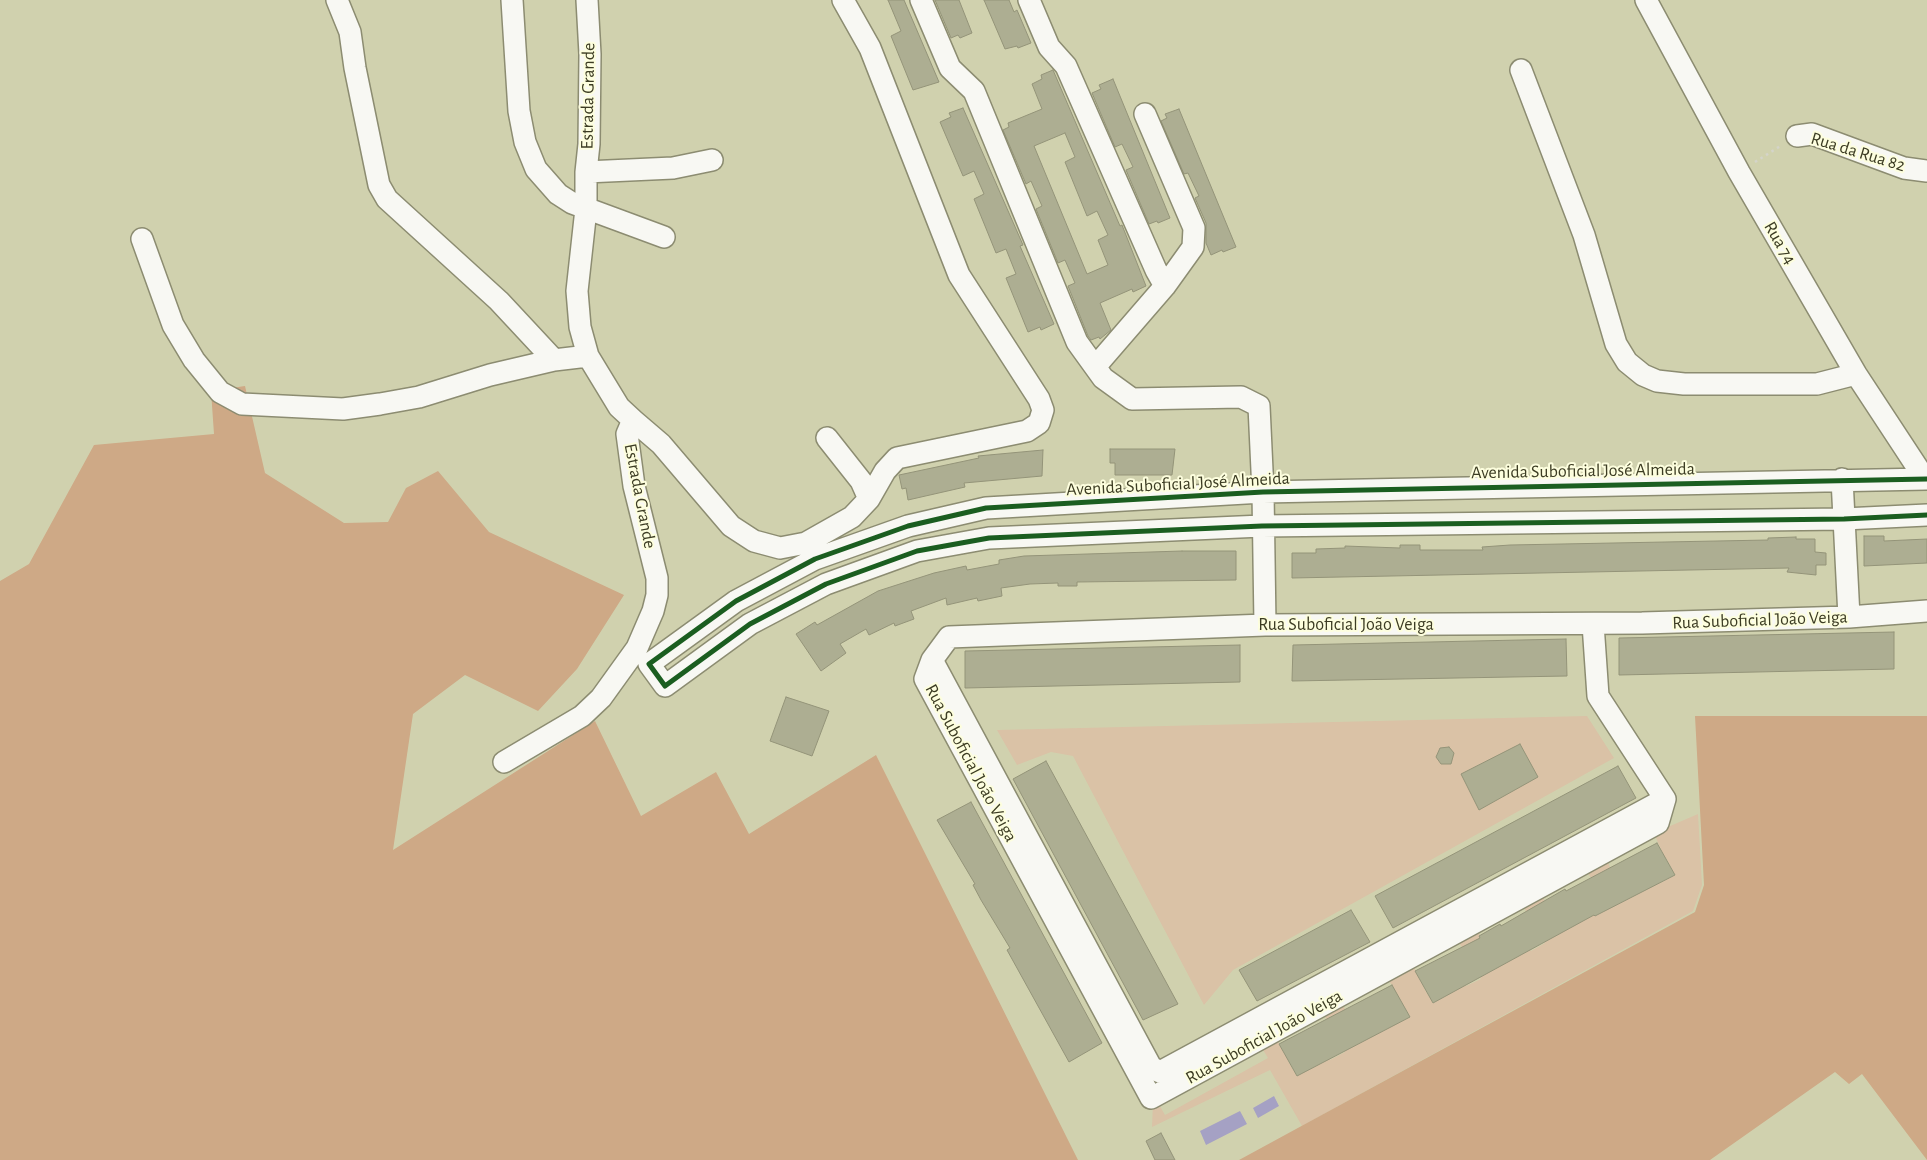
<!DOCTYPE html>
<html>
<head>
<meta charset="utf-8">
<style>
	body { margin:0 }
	canvas { display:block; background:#d0d1ae }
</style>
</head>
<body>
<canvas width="1927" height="1160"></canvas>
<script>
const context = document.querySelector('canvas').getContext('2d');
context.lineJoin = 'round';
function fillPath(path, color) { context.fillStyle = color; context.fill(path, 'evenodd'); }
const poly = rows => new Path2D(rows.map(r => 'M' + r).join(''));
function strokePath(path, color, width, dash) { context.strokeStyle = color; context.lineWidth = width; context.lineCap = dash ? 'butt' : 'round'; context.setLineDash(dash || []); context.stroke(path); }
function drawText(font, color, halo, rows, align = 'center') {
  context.font = font + ' "Alegreya Sans",sans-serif'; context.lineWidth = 4; context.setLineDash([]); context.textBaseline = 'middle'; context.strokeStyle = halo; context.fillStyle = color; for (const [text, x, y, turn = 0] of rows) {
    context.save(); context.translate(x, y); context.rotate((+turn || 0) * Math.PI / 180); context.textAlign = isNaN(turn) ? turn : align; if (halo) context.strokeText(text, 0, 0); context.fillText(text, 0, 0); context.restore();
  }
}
const green = poly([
	[1587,716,1614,758,1233,970,1204,1005,1073,756,1051,752,1017,765,997,730],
	[1698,814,1702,885,1693,911,1302,1126,1270,1070,1152,1127,1153,1103,1157,1101,1165,1115,1268,1058,1260,1045,1275,1036,1285,1055,1291,1053,1288,1061,1297,1076,1311,1068,1326,1051,1330,1060,1345,1052,1323,1013,1342,1002,1349,1020,1410,1016,1400,1000,1394,1004,1392,985,1386,978,1412,963,1421,982,1429,985,1424,988,1433,1003,1447,995,1460,979,1466,986,1481,979,1458,941,1478,931,1485,947,1526,943,1531,951,1545,943,1523,906,1543,892,1544,901,1550,912,1591,908,1595,916,1610,908,1586,870,1606,858,1615,879,1656,875,1660,883,1675,875,1666,858,1659,862,1662,852,1654,833]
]);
const forest = poly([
	[245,386,265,473,344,523,388,522,406,488,438,471,489,532,624,595,577,669,538,711,465,675,413,714,393,850,595,721,641,816,716,772,749,834,876,755,1078,1160,0,1160,0,581,29,564,94,445,214,434,211,391],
	[1695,716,1927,716,1927,1160,1862,1074,1849,1084,1835,1072,1710,1160,1239,1160,1695,912,1704,885]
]);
const water = poly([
	[1274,1096,1279,1106,1258,1118,1253,1108],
	[1240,1111,1247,1124,1206,1145,1200,1131]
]);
const building = poly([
	[888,0,904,0,939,82,913,90,891,36,901,31,888,0],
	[935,0,959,0,972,33,960,38,958,35,951,38,935,0],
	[984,0,1009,0,1014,12,1017,10,1031,43,1018,48,1017,46,1005,49,984,0],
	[1053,70,1120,226,1122,225,1146,286,1133,292,1132,289,1100,303,1111,330,1100,339,1099,337,1091,340,1088,336,1068,286,1075,283,1065,260,1058,263,1036,209,1042,206,1031,181,1026,184,1003,130,1009,127,1008,123,1042,109,1032,84,1042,79,1041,75,1053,70],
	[1065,133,1075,157,1065,162,1087,216,1097,211,1108,235,1098,240,1108,265,1087,274,1034,146,1065,133],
	[1113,79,1170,218,1158,223,1157,221,1149,224,1126,170,1133,167,1122,144,1115,147,1092,93,1101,89,1099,85,1113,79],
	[963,108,1023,245,1020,246,1054,324,1041,330,1040,327,1028,332,1006,278,1016,274,1006,249,996,253,974,199,984,194,974,171,963,176,940,122,951,117,949,113,963,108],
	[1179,109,1236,247,1223,252,1222,250,1211,255,1206,243,1206,223,1195,198,1199,196,1188,173,1184,174,1161,121,1167,118,1165,114,1179,109],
	[1110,449,1175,449,1172,475,1115,475,1115,463,1110,463,1110,449],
	[1043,450,1042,476,964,483,965,487,908,500,906,488,902,489,899,475,979,458,978,456,1043,450],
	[1864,536,1884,536,1884,541,1927,539,1927,563,1864,566,1864,536],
	[1796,537,1796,539,1815,539,1815,552,1826,553,1826,565,1816,565,1816,575,1787,572,1789,568,1292,578,1292,553,1316,553,1316,549,1345,548,1345,546,1400,548,1400,545,1420,545,1420,550,1483,550,1482,547,1510,545,1768,540,1768,538,1796,537],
	[1182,551,1236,551,1236,580,1077,582,1077,586,1058,586,1058,583,1030,584,1001,588,1002,596,978,601,977,598,947,605,946,598,911,611,914,619,895,626,894,623,869,635,866,629,840,644,846,653,821,671,796,634,815,622,817,625,878,591,934,573,966,566,967,570,999,564,999,560,1024,556,1182,551],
	[1894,632,1894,669,1619,675,1619,638,1894,632],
	[1566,639,1567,676,1292,681,1293,645,1566,639],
	[1240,645,1240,682,965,688,965,651,1240,645],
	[786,697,829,711,812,756,770,741,786,697],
	[1520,744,1538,777,1479,810,1461,774,1520,744],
	[1449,747,1454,753,1451,764,1441,764,1436,757,1440,748,1449,747],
	[1046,761,1178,1004,1143,1020,1013,779,1046,761],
	[1618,766,1636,798,1393,928,1375,896,1618,766],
	[971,802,1102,1043,1069,1062,1007,950,1010,948,981,900,973,885,975,884,937,820,971,802],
	[1657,843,1675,875,1595,916,1594,915,1433,1003,1415,971,1480,938,1479,936,1500,924,1501,926,1565,889,1566,891,1657,843],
	[1351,910,1370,942,1257,1001,1239,970,1351,910],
	[1392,985,1410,1017,1297,1076,1279,1044,1392,985],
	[1161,1133,1175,1160,1155,1160,1146,1141,1161,1133]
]);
const path = poly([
	[1755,162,1782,145]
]);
const minor = poly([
	[337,0,350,32,355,68,379,185,387,199,499,301,554,360],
	[512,0,519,111,525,142,536,169,558,194,572,203,664,237],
	[921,0,950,68,974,91,1077,342,1103,378,1132,399,1241,397,1259,406,1263,492,1265,625],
	[1029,0,1049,47,1066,66,1156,270,1165,286],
	[1646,0,1739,172,1856,374,1925,479],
	[1521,70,1584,235,1616,344,1627,362,1643,375,1657,381,1684,384,1817,384,1856,374],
	[1797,136,1812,134,1904,168,1927,171],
	[586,172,673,168,712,160],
	[142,239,173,325,194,360,220,392,242,404,343,409,380,404,419,397,490,375,554,360,588,356],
	[1095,367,1165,286,1193,247,1194,228,1145,114],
	[633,420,661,444,731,526,754,541,780,548,806,543,852,517,869,499,885,471,897,458,1027,431,1039,423,1043,410,1039,399,959,275,870,48,843,0],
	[827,438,861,481,869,499],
	[1842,479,1849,617],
	[1927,479,1263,492,986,508,908,526,815,559,736,601,649,664,665,686,750,624,826,584,917,551,989,538,1262,526,1844,519,1927,515],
	[1593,624,1598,696,1665,799,1658,823,1151,1098,925,679,932,660,949,637,1265,625,1642,623,1849,617,1927,611],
	[932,660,1151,1067,1160,1072,1665,799],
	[504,762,582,716,601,698,637,648,653,611,657,595,657,578,634,486,627,434,633,420,619,407,588,356,580,327,577,291,586,209,586,172,589,144,590,54,587,0]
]);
const cycleway = poly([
	[1927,479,1263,492,986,508,908,526,815,559,736,601,649,664,665,686,750,624,826,584,917,551,989,538,1262,526,1844,519,1927,515]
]);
const streetNames = [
	["Estrada Grande",588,96,-89],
	["Rua da Rua 82",1858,152,17],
	["Rua 74",1780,243,60],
	["Avenida Suboficial José Almeida",1583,471,-1],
	["Avenida Suboficial José Almeida",1178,484,-3],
	["Estrada Grande",640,496,79],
	["Rua Suboficial João Veiga",1760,620,-2],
	["Rua Suboficial João Veiga",1346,625],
	["Rua Suboficial João Veiga",971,763,62],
	["Rua Suboficial João Veiga",1264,1037,-29]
];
fillPath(green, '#dac2a6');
fillPath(forest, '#cea986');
fillPath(water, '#a5a1c4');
fillPath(building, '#adae92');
strokePath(building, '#949479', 1);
strokePath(minor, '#8c8c71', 24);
strokePath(path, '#d4d4c9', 2.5, [2.5, 4]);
strokePath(minor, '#f8f8f3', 21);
strokePath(cycleway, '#1b5e20', 5);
drawText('18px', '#3c3c23', '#fdfede', streetNames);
</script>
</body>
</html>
